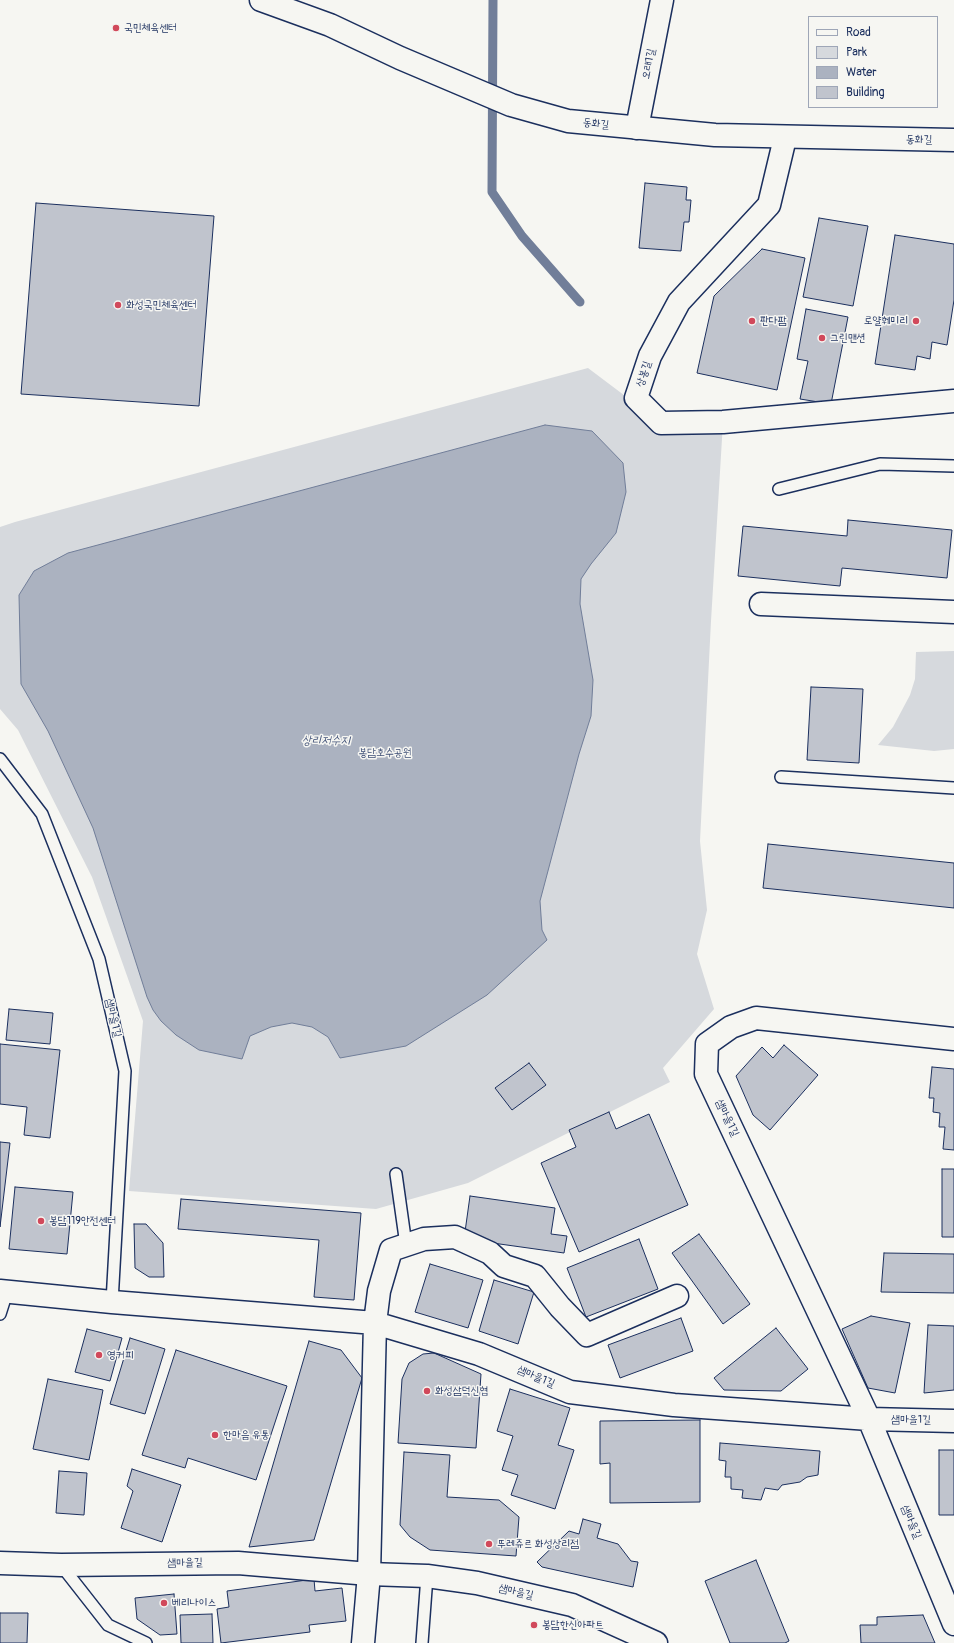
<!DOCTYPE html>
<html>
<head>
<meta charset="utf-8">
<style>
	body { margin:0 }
	#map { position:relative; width:954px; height:1643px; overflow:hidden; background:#f6f6f2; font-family:Pangolin,sans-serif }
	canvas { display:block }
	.legend { position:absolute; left:808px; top:16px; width:130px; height:92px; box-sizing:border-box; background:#f6f6f2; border:1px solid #9ea6b7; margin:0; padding:5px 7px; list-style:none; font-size:12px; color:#1b2f5e }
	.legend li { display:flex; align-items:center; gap:8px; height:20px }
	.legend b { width:20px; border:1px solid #9ea6b7 }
</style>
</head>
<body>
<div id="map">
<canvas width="954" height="1643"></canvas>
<ul class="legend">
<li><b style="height:5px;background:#f6f6f2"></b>Road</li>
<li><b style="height:11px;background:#d6d9dd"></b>Park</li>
<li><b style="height:11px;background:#abb2c0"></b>Water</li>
<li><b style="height:11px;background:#c0c4cd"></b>Building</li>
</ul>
</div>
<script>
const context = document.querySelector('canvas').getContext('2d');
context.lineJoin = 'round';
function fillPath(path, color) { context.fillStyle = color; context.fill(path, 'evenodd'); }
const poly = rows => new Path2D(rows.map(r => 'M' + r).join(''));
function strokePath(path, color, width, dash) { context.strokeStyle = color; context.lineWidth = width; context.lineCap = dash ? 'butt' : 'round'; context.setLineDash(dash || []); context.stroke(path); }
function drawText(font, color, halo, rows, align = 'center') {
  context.font = font + ' Pangolin,"Poor Story",sans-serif'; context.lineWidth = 3; context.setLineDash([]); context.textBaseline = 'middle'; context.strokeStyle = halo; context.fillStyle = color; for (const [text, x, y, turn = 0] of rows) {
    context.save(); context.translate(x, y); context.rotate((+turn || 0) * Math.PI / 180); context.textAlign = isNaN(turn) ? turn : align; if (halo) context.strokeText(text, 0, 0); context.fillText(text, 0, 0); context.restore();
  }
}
const green = poly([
	[588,368,661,423,723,422,711,621,700,841,707,910,697,954,714,1009,663,1068,670,1082,468,1183,376,1209,129,1191,143,1021,92,877,18,730,0,709,0,527,15,522],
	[954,651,954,749,934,751,878,745,893,727,910,695,915,679,916,652]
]);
const water = poly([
	[545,425,592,431,623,463,626,492,616,533,591,564,581,579,580,604,593,680,591,716,579,754,540,901,542,930,547,940,487,995,406,1046,340,1058,328,1037,312,1027,292,1023,271,1027,250,1036,242,1059,199,1050,176,1035,161,1021,153,1010,147,997,93,828,48,731,21,684,19,595,34,571,68,553,545,425]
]);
const stream = poly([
	[493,0,492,192,522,236,580,302]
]);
const building = poly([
	[645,183,687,187,686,200,691,200,689,222,684,222,681,251,639,248,645,183],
	[36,203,214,216,199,406,21,394,36,203],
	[819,218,868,226,853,306,803,297,819,218],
	[895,235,954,244,954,300,947,345,932,342,930,359,917,356,915,370,875,364,895,235],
	[762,249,805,258,777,390,697,373,714,296,762,249],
	[806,309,848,317,831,404,800,399,808,361,797,359,806,309],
	[848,520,952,530,947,578,842,568,840,586,738,576,743,526,847,536,848,520],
	[811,687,863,689,859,763,807,760,811,687],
	[768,844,954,863,954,908,763,888,768,844],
	[9,1009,53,1013,50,1044,6,1040,9,1009],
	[0,1044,60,1050,50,1138,24,1135,27,1107,0,1104,0,1044],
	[784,1045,818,1075,770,1130,753,1115,736,1076,762,1047,773,1058,784,1045],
	[529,1063,546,1085,512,1110,495,1088,529,1063],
	[932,1067,954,1069,954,1150,943,1149,945,1127,939,1127,940,1113,933,1112,934,1098,929,1098,932,1067],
	[609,1112,616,1129,649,1114,688,1205,579,1252,541,1163,576,1147,569,1130,609,1112],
	[0,1142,10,1143,0,1227,0,1142],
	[942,1169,954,1169,954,1237,942,1237,942,1169],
	[15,1187,73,1192,67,1254,9,1249,15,1187],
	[470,1196,555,1208,551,1234,567,1236,564,1253,464,1239,470,1196],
	[181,1199,361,1213,354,1300,314,1297,319,1240,178,1229,181,1199],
	[134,1224,146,1224,163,1243,164,1277,149,1277,135,1268,134,1224],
	[699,1234,750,1304,723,1324,672,1253,699,1234],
	[639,1239,658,1289,586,1317,567,1268,639,1239],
	[884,1253,954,1254,954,1293,881,1292,884,1253],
	[430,1264,483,1280,468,1328,415,1312,430,1264],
	[494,1280,534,1292,518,1344,479,1331,494,1280],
	[871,1316,910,1323,895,1393,868,1388,842,1329,871,1316],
	[681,1318,693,1351,620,1378,608,1345,681,1318],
	[928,1325,954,1326,954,1390,924,1393,928,1325],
	[776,1328,808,1369,781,1391,724,1390,714,1378,776,1328],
	[87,1329,122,1338,110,1381,75,1372,87,1329],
	[130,1338,165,1349,145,1414,110,1404,130,1338],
	[309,1341,341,1350,362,1378,314,1540,249,1547,309,1341],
	[176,1350,287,1386,256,1480,188,1458,185,1468,142,1455,176,1350],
	[434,1353,481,1374,476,1448,398,1443,402,1379,409,1363,423,1354,434,1353],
	[48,1379,103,1390,89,1460,33,1449,48,1379],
	[510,1389,570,1408,558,1445,574,1450,555,1509,511,1495,518,1475,502,1470,513,1436,497,1431,510,1389],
	[700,1420,700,1502,610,1503,610,1463,600,1464,600,1421,700,1420],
	[720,1443,820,1451,818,1475,807,1477,800,1482,782,1485,778,1490,765,1488,761,1500,742,1498,743,1490,731,1489,731,1477,725,1477,726,1461,719,1460,720,1443],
	[939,1450,954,1450,954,1515,939,1515,939,1450],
	[404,1452,450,1455,447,1497,499,1500,519,1517,516,1556,430,1550,410,1537,400,1525,404,1452],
	[132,1469,181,1485,162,1542,121,1528,133,1491,127,1486,132,1469],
	[59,1471,87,1473,84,1515,56,1513,59,1471],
	[583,1519,601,1524,597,1538,618,1544,631,1561,638,1562,633,1587,542,1567,537,1562,569,1531,579,1534,583,1519],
	[756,1560,789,1641,785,1643,730,1643,705,1581,756,1560],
	[314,1579,315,1591,342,1588,346,1621,309,1625,310,1632,221,1643,217,1609,229,1607,227,1591,314,1579],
	[174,1594,177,1634,160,1635,137,1619,135,1598,174,1594],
	[0,1613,28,1613,27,1643,0,1643,0,1613],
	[212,1614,213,1643,181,1643,180,1615,212,1614],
	[923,1615,935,1643,861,1643,860,1625,877,1625,877,1617,923,1615]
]);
const lane = poly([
	[779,489,880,464,954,466],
	[0,759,42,814,99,959,125,1071,112,1302],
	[781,777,954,788],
	[396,1174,406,1245],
	[0,1314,7,1292],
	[61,1565,108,1625,146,1643],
	[422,1643,427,1576]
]);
const street = poly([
	[637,128,662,0],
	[785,138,769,205,679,302,650,356,636,398,661,423,723,422,954,401],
	[761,604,954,612],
	[954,1039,756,1018,731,1027,707,1044,706,1074,869,1419,954,1624],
	[0,1291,112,1302,375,1323,479,1354,570,1392,674,1405,869,1419,954,1421],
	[363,1643,369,1574,375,1323,379,1291,391,1250,424,1239,455,1237,490,1253,504,1266,535,1276,560,1307,587,1335,677,1296]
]);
const secondary = poly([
	[261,0,330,25,400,58,511,105,568,121,715,135,954,140],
	[0,1563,61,1565,238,1563,369,1574,427,1576,477,1583,572,1605,656,1643]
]);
const markers = [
	[116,28,4,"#d1495b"],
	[118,305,4,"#d1495b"],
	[752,321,4,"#d1495b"],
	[916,321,4,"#d1495b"],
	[822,338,4,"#d1495b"],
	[41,1221,4,"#d1495b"],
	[99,1355,4,"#d1495b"],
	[427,1391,4,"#d1495b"],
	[215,1435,4,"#d1495b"],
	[489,1544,4,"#d1495b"],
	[164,1603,4,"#d1495b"],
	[534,1625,4,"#d1495b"]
];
const poiNames = [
	["국민체육센터",124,28],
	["화성국민체육센터",126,305],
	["판다팜",760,321],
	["로얄훼미리",908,321,"right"],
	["그린맨션",830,338],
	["봉담119안전센터",49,1221],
	["영커피",107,1355],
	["화성삼덕신협",435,1391],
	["한마음 유통",223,1435],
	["뚜레쥬르 화성상리점",497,1544],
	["베리나이스",172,1603],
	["봉담한신아파트",542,1625]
];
const streetNames = [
	["오래1길",649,64,-79],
	["동화길",596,124,6],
	["동화길",919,140,1],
	["상봉길",644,374,-72],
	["샘마을1길",113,1018,77],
	["샘마을1길",727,1118,65],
	["샘마을1길",536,1377,23],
	["샘마을1길",911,1420,1],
	["샘마을길",911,1522,67],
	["샘마을길",185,1563,-1],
	["샘마을길",516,1592,13]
];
const parkNames = [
	["봉담호수공원",385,753]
];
const waterNames = [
	["상리저수지",326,741]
];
fillPath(green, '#d6d9dd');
fillPath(water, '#abb2c0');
strokePath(water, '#717e99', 1);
strokePath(stream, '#717e99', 9);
fillPath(building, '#c0c4cd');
strokePath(building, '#1b2f5e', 1);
strokePath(lane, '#1b2f5e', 14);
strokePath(street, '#1b2f5e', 25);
strokePath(secondary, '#1b2f5e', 25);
strokePath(lane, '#f6f6f2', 11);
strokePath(street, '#f6f6f2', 22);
strokePath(secondary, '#f6f6f2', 22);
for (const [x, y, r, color] of markers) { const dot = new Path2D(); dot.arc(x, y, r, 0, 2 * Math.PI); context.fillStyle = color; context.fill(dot); strokePath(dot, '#f6f6f2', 1.5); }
drawText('11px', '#1b2f5e', '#f6f6f2', poiNames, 'left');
drawText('11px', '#1b2f5e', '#f6f6f2', streetNames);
drawText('11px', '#405177', '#f6f6f2', parkNames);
drawText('italic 12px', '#46567b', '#f6f6f2', waterNames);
</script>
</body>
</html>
